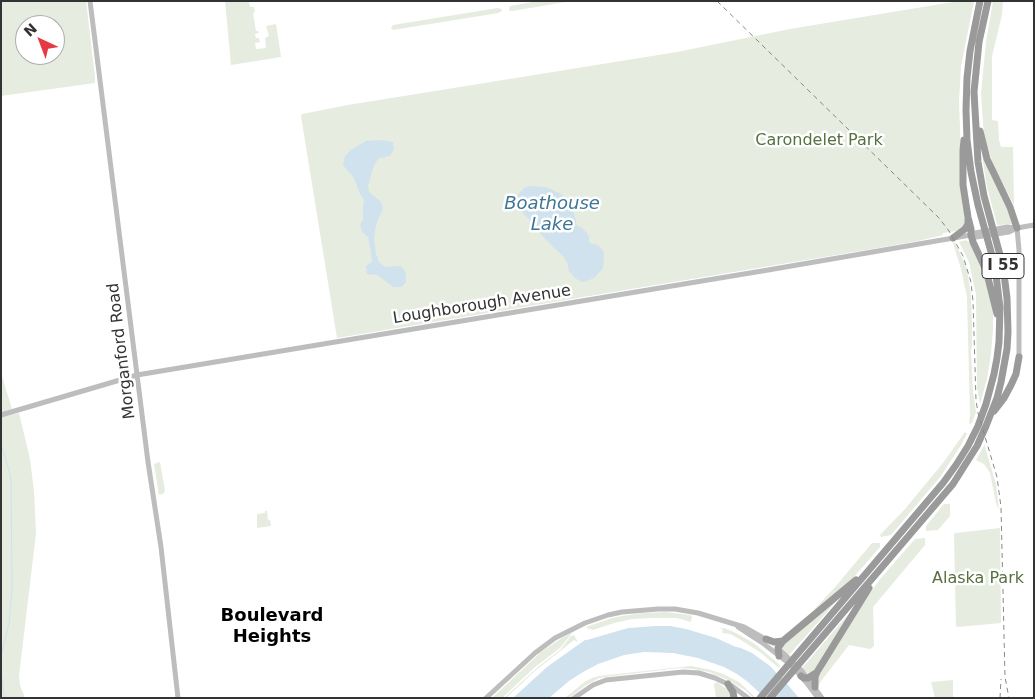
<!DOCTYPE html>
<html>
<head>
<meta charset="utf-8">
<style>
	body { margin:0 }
	#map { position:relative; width:1035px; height:699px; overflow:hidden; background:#fff; font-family:"DejaVu Sans",sans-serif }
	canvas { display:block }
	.frame { position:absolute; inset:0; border:2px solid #333; pointer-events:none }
	.north { position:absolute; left:15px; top:15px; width:50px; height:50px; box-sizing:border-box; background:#fff; border:1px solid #adadad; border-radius:50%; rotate:317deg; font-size:14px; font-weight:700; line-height:20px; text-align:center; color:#333 }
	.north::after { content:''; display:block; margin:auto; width:18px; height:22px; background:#e63946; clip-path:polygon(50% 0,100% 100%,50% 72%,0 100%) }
</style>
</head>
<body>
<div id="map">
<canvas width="1035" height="699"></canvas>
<div class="frame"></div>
<div class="north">N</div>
</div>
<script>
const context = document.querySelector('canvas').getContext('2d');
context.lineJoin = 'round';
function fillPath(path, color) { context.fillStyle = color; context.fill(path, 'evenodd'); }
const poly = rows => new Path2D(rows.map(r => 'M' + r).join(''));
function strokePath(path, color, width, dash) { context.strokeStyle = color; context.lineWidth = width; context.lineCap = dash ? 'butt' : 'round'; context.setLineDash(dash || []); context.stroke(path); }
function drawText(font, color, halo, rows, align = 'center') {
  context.font = font + ' "DejaVu Sans",sans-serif'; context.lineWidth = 5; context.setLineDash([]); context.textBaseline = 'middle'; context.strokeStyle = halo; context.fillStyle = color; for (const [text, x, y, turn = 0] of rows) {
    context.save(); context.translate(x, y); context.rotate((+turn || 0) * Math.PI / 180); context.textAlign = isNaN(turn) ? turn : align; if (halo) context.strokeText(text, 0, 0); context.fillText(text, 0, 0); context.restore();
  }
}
const green = poly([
	[1,1,86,1,95,77,95,83,1,96],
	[25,25,55,25,55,55,25,55],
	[225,1,252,1,249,2,250,7,254,7,255,12,253,13,256,31,258,31,259,33,255,34,256,38,259,38,260,42,255,43,256,49,266,48,265,38,269,36,266,26,276,24,281,57,231,65],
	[538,1,572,1,512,11,510,11,509,9,510,6],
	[959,1,974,1,961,66,959,101,961,155,966,225,957,231,943,233,943,235,918,241,878,248,337,338,301,116,302,114,348,105,677,52,790,29],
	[993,1,1003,1,1002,15,992,56,992,120,998,121,999,140,1001,147,1013,147,1014,205,994,167,984,137,981,93,986,42],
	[498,8,501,9,502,11,498,13,393,30,391,28,393,25],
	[981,146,1002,192,1012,224,997,225,986,183],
	[966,240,970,243,975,254,981,262,993,310,993,329,991,354,987,379,980,404,977,387,976,295,969,262,959,242],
	[955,242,967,269,971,295,972,322,972,346,971,350,973,392,976,412,972,423,969,424,970,415,967,297,961,269,953,243],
	[1,373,12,409,1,413],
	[19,413,30,459,34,491,36,533,19,676,20,685,25,698,1,698,1,417],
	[965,432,967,434,961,445,941,476,891,535,881,537,880,535,905,509,943,463],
	[985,444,985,447,996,484,999,510,996,503,990,473,984,464,976,460],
	[160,462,165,491,163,494,159,495,154,464],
	[944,504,950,504,950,516,938,530,926,531,926,526],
	[265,511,267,511,268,520,270,520,271,526,257,528,257,514,265,513],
	[1000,528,1001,623,957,627,956,626,954,534,956,533],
	[925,538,925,545,873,607,874,646,870,649,849,645,818,685,816,678,863,602,881,578,915,539],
	[872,543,880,543,880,547,847,585,785,637,778,640,812,612,836,586],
	[842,595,789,655,780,646],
	[858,603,817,669,810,676,802,668],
	[666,612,690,615,692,617,691,622,677,618,651,618,632,619,614,623,593,630,587,628,586,627,612,618,622,616,643,613],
	[720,628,724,628,736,633,755,644,780,665,779,668,761,653,741,640,730,634,723,633,722,632,723,630],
	[573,632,560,648,535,667,502,698,492,698,541,652,562,638],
	[574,635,578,642,574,640,535,671,506,698,504,698,538,667,561,649,571,636],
	[691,666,711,670,723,674,739,682,754,696,753,698,745,690,728,680,709,672,693,669,680,668,612,676,599,678,585,686,569,698,565,698,583,683,592,678,599,676],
	[953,680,953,698,935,698,931,682],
	[717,682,730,691,733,698,716,698,714,684]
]);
const water = poly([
	[380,140,393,142,394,149,390,156,379,158,374,165,368,186,369,192,381,202,383,208,376,225,374,238,376,254,379,262,385,267,401,266,406,273,406,282,402,287,393,287,378,275,367,274,366,266,372,262,371,252,368,237,362,232,360,224,363,220,363,206,364,200,360,194,354,178,343,165,345,156,351,150,366,141],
	[529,186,542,187,548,188,561,194,571,201,577,226,582,228,587,233,589,237,589,243,598,245,601,248,604,253,604,259,603,268,594,278,584,282,580,281,575,278,569,271,567,262,563,256,552,246,541,234,535,228,531,221,518,208,515,203,517,196,524,188],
	[656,626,670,626,686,629,716,638,736,647,741,648,752,653,770,666,788,685,799,698,765,698,748,682,737,674,724,667,698,658,673,653,644,652,624,655,598,664,583,672,569,681,549,698,513,698,547,667,585,640,587,640,628,628]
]);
const stream = poly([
	[1,656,9,623,12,589,11,480,9,470,2,447],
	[1,674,3,683,3,691,6,698]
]);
const secondary = poly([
	[90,1,148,462,161,547,178,698],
	[1017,228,1019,250,1019,357],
	[971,235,976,237,1009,232,1017,228],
	[1,415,137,375,768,270,971,235,975,233,1007,227,1017,228,1034,225],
	[738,627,764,644,791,665,806,682,818,698],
	[778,648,802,671,822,698],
	[486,698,535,653,555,638,585,623,608,615,622,612,658,609,675,609,698,613,744,627,767,640],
	[574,698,593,685,606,680,683,672,699,673,715,678,732,686,748,698]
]);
const highway = poly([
	[980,131,987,159,1010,207,1017,228],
	[964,140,963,150,963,185,968,217,971,229,971,235,973,242,986,270,997,314],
	[953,238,965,229,968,224,968,220],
	[994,411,1004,398,1011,385,1016,374,1019,357],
	[766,639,774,642,783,641],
	[779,656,778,648,783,641,856,580],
	[801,676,804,678,808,678,816,673],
	[728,684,733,692,734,698],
	[815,687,815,677,817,672,869,588],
	[760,698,943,483,956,465,968,446,978,426,986,404,994,374,997,358,999,342,1000,308,996,275,993,259,978,205,971,172,967,140,966,110,967,78,970,51,980,1],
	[770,698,953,484,977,446,986,426,997,398,1001,382,1007,349,1008,332,1007,298,1003,266,984,196,978,162,974,92,979,42,988,1]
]);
const rail = poly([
	[717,1,939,218,949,231,963,256,971,282,973,301,976,400,978,413,997,477,1001,507,1005,677,1009,698],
	[1000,698,1001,679]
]);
const shields = [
	[1003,266,42]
];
const shieldNames = [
	["I 55",1003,266]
];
const parkNames = [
	["Carondelet Park",819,141],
	["Alaska Park",978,579]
];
const streetNames = [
	["Loughborough Avenue",482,305,-9],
	["Morganford Road",122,351,-97]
];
const waterNames = [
	["Boathouse",552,204],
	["Lake",552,225]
];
const neighbourhoodNames = [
	["Boulevard",272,616],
	["Heights",272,637]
];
fillPath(green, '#e6ecdf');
fillPath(water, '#cfe2ee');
strokePath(stream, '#cfe2ee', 1);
strokePath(secondary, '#bdbdbd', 5);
strokePath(highway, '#9a9a9a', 7);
strokePath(rail, '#888', 1, [5, 4]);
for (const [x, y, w] of shields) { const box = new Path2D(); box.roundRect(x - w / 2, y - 12.5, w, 25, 4); context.fillStyle = '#fff'; context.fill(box); strokePath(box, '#333', 1); }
drawText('bold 15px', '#333', null, shieldNames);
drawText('16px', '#56703f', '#fff', parkNames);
drawText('16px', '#333', '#fff', streetNames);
drawText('italic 18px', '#3f7597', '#fff', waterNames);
drawText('bold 18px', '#000', '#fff', neighbourhoodNames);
</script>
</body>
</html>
